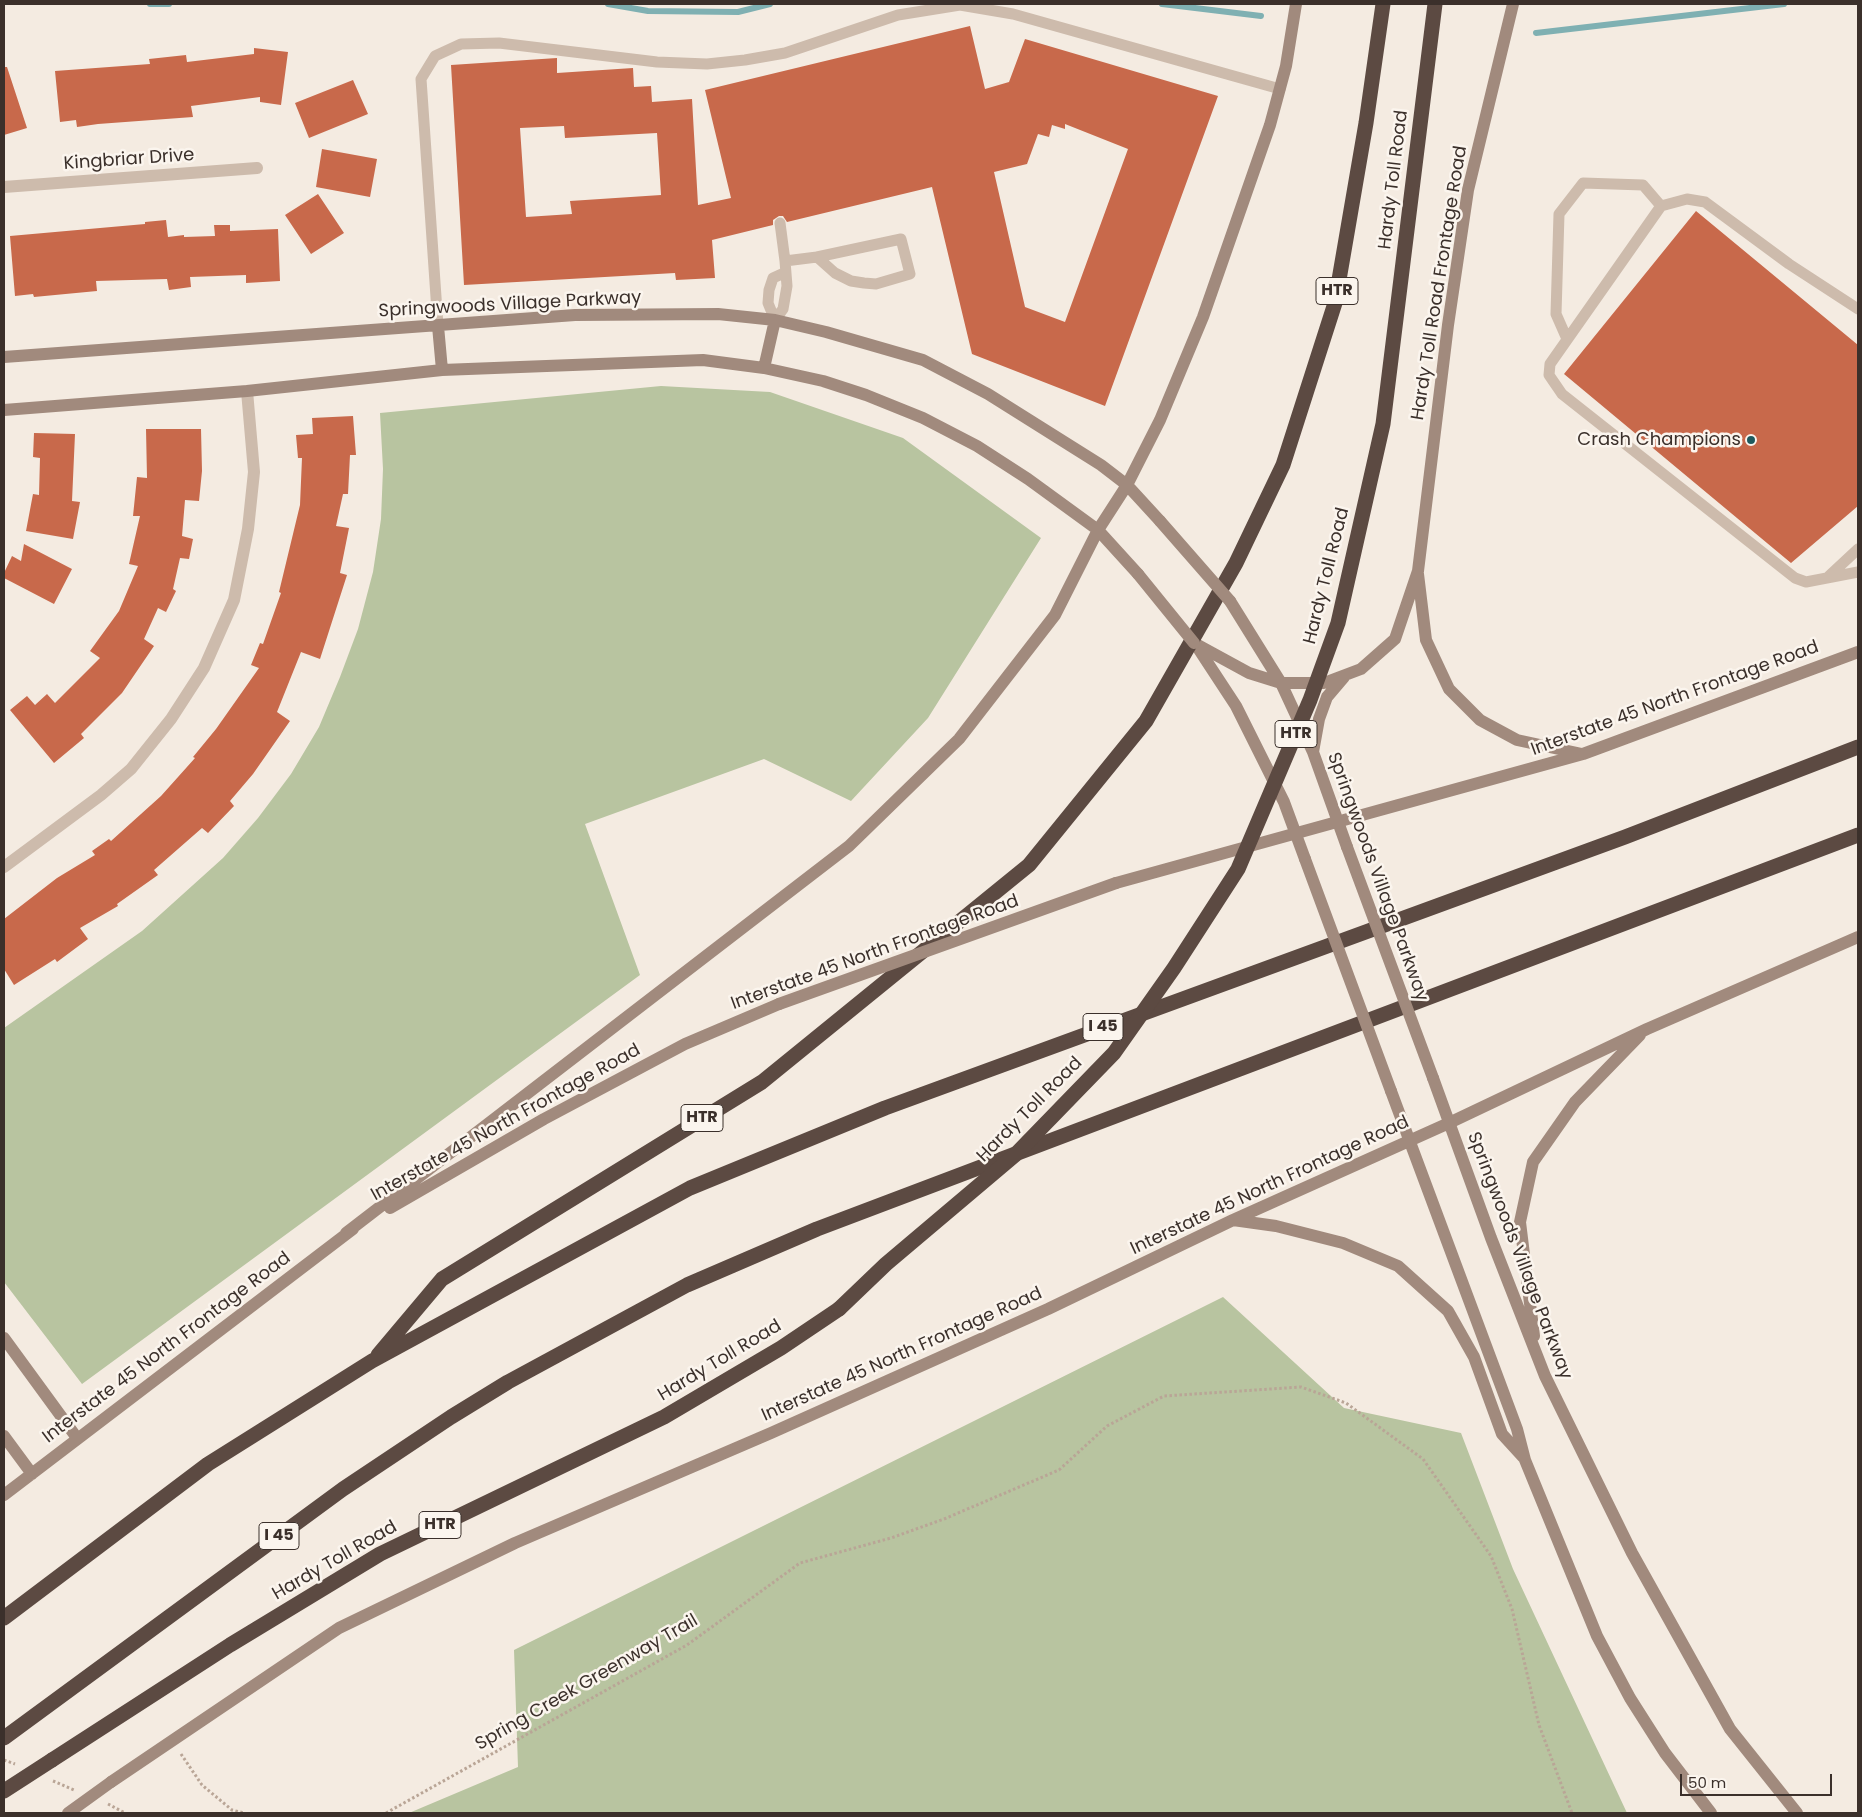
<!DOCTYPE html>
<html>
<head>
<meta charset="utf-8">
<style>
	body { margin:0 }
	#map { position:relative; width:1862px; height:1817px; overflow:hidden; background:#f4ebe1; font-family:Poppins,sans-serif }
	canvas { display:block }
	.frame { position:absolute; inset:0; border:5px solid #3b302b; pointer-events:none }
	.scale { position:absolute; left:1680px; top:1774px; width:152px; height:22px; box-sizing:border-box; border:2px solid #3b302b; border-top:0; padding-left:6px; font-size:15px; line-height:18px; white-space:nowrap; color:#3b302b; -webkit-text-stroke:4px #fbf5ee; paint-order:stroke }
</style>
</head>
<body>
<div id="map">
<canvas width="1862" height="1817"></canvas>
<div class="frame"></div>
<div class="scale">50 m</div>
</div>
<script>
const context = document.querySelector('canvas').getContext('2d');
context.lineJoin = 'round';
function fillPath(path, color) { context.fillStyle = color; context.fill(path, 'evenodd'); }
const poly = rows => new Path2D(rows.map(r => 'M' + r).join(''));
function strokePath(path, color, width, dash) { context.strokeStyle = color; context.lineWidth = width; context.lineCap = dash ? 'butt' : 'round'; context.setLineDash(dash || []); context.stroke(path); }
function drawText(font, color, halo, rows, align = 'center') {
  context.font = font + ' Poppins,sans-serif'; context.lineWidth = 5; context.setLineDash([]); context.textBaseline = 'middle'; context.strokeStyle = halo; context.fillStyle = color; for (const [text, x, y, turn = 0] of rows) {
    context.save(); context.translate(x, y); context.rotate((+turn || 0) * Math.PI / 180); context.textAlign = isNaN(turn) ? turn : align; if (halo) context.strokeText(text, 0, 0); context.fillText(text, 0, 0); context.restore();
  }
}
const green = poly([
	[661,386,770,392,903,438,1041,538,928,718,851,801,764,759,585,824,640,975,82,1384,4,1282,4,1028,142,931,223,858,258,818,291,774,319,727,340,677,358,629,373,572,381,519,383,469,380,413],
	[1223,1297,1344,1408,1461,1433,1513,1569,1627,1813,409,1813,518,1767,514,1650]
]);
const stream = poly([
	[150,4,169,4],
	[608,4,648,11,738,12,770,4],
	[1162,4,1261,16],
	[1536,33,1784,4]
]);
const building = poly([
	[970,26,985,89,1009,82,1025,39,1218,96,1105,406,972,354,932,187,787,222,783,216,779,216,773,220,773,225,712,240,715,278,676,280,675,273,464,285,451,65,557,58,557,73,633,68,634,87,651,86,652,102,692,99,698,205,731,198,705,90],
	[1065,124,1128,149,1065,322,1025,307,994,172,1027,164,1038,134,1049,137,1052,125,1065,129],
	[564,126,565,138,657,133,661,195,570,201,572,214,526,217,520,128],
	[254,48,288,52,281,105,260,102,260,97,191,106,193,117,98,124,77,127,76,120,60,122,55,71,150,64,149,59,186,55,187,62,254,54],
	[4,67,7,67,27,128,4,135],
	[353,80,368,114,309,138,295,103],
	[322,149,377,159,370,197,316,187],
	[318,194,344,233,311,254,285,215],
	[1696,211,1858,345,1858,506,1791,563,1564,374],
	[166,220,168,237,184,235,184,237,215,236,214,225,230,225,230,231,278,229,280,281,246,283,246,275,190,277,191,287,169,290,167,279,96,281,97,291,34,297,33,294,15,296,10,236,145,224,145,222],
	[353,416,356,455,350,455,348,494,343,494,336,526,349,528,340,573,347,575,320,659,301,652,277,712,290,721,253,774,230,801,234,806,208,833,202,828,154,870,158,875,117,904,118,906,80,928,88,939,57,962,55,959,14,985,4,969,4,919,57,878,95,855,92,851,109,839,111,841,161,796,195,758,193,757,216,729,259,668,251,665,260,643,263,644,281,593,279,592,300,505,302,458,298,458,296,435,313,434,312,418],
	[146,429,201,429,202,471,199,501,185,500,182,536,193,539,189,559,180,558,173,589,176,591,166,612,158,608,144,639,154,646,122,693,81,734,84,738,54,763,10,710,27,696,35,705,47,694,55,703,100,658,90,651,119,611,138,566,129,564,140,516,133,516,137,477,147,478],
	[34,433,75,434,72,501,80,502,73,539,26,531,33,494,39,495,40,458,33,457],
	[24,544,72,569,54,604,4,578,4,573,12,556,21,561]
]);
const path = poly([
	[181,1754,202,1785,232,1810,244,1813],
	[4,1760,15,1764],
	[53,1781,74,1790],
	[108,1804,125,1813],
	[386,1813,687,1645,800,1563,891,1538,944,1519,1059,1470,1107,1426,1164,1396,1301,1387,1346,1403,1423,1459,1491,1556,1512,1609,1539,1725,1572,1813]
]);
const lane = poly([
	[780,223,785,261],
	[1858,309,1789,264,1705,202,1687,199,1661,206,1550,364,1549,375,1562,394,1795,578,1806,582,1858,572],
	[775,320,783,309,787,286,785,261,817,257,835,273,851,281,864,283,876,284,910,274,901,239,817,257],
	[775,320,768,303,769,290,773,278,784,273],
	[438,326,421,79,435,56,461,44,499,43,657,62,707,64,745,60,785,53,898,15,960,5,1013,14,1280,89],
	[1567,339,1556,314,1559,214,1583,183,1643,185,1661,206],
	[1829,576,1858,549]
]);
const street = poly([
	[4,187,257,168],
	[4,867,101,795,131,769,171,719,204,668,234,600,248,529,254,472,247,391]
]);
const secondary = poly([
	[438,326,442,370],
	[4,357,575,315,718,314,775,320,826,332,923,360,988,394,1101,465,1127,485,1160,521],
	[764,368,775,320],
	[4,410,247,391,442,370,703,360,764,368,823,381,866,395,923,418,977,446,1028,479,1098,530,1138,574],
	[1418,574,1426,640,1449,689,1480,720,1517,740,1582,754],
	[1230,601,1281,683,1313,752,1347,847],
	[1194,643,1249,673,1281,683,1324,683,1361,669,1395,639,1418,571,1448,325,1468,190,1513,4],
	[1196,645,1236,706,1284,802,1305,859],
	[1313,752,1319,719,1327,697,1344,677],
	[1116,883,1583,754,1858,652],
	[1433,1078,1491,1238,1545,1376,1632,1553,1730,1729,1797,1813],
	[1391,1091,1517,1429,1525,1460,1597,1636,1630,1698,1665,1753,1711,1813],
	[390,1208,544,1119,685,1044,779,1004],
	[1233,1220,1276,1226,1343,1243,1398,1266,1448,1311,1474,1357,1502,1434,1523,1457],
	[346,1233,849,846,959,739,1055,615,1098,530,1127,485,1160,420,1203,317,1270,125,1286,66,1296,4],
	[1534,1336,1520,1222,1533,1162,1575,1102,1640,1035],
	[4,1338,77,1438],
	[4,1436,32,1474],
	[4,1495,353,1229],
	[111,1782,339,1628,515,1543,771,1433,1048,1309,1233,1220,1449,1123,1647,1029,1858,937]
]);
const highway = poly([
	[378,1355,442,1279,762,1082,1029,865,1146,721,1236,563,1283,465,1335,303,1366,123,1383,4],
	[4,1618,208,1464,372,1361,690,1188,885,1108,1625,837,1858,747],
	[4,1738,343,1489,451,1417,508,1382,687,1285,817,1229,1858,835],
	[52,1760,230,1645,380,1554,664,1417,781,1348,839,1309]
]);
const secondaryBridge = poly([
	[1160,521,1230,601],
	[1138,574,1194,643],
	[1347,847,1433,1078],
	[1305,859,1391,1091],
	[779,1004,1116,883],
	[68,1813,111,1782]
]);
const highwayBridge = poly([
	[839,1309,886,1264,1015,1155,1114,1053,1174,968,1238,869,1310,700,1338,623,1383,424,1435,4],
	[4,1791,52,1760]
]);
const markers = [
	[1751,440,5,"#1f5a5e"]
];
const shields = [
	[1337,291,42],
	[1296,734,42],
	[1103,1027,40],
	[702,1118,42],
	[440,1525,42],
	[279,1536,40]
];
const shieldNames = [
	["HTR",1337,291],
	["HTR",1296,734],
	["I 45",1103,1027],
	["HTR",702,1118],
	["HTR",440,1525],
	["I 45",279,1536]
];
const streetNames = [
	["Kingbriar Drive",129,160,-4],
	["Hardy Toll Road",1394,180,-83],
	["Hardy Toll Road Frontage Road",1440,283,-81],
	["Springwoods Village Parkway",510,305,-3],
	["Hardy Toll Road",1327,576,-76],
	["Interstate 45 North Frontage Road",1675,699,-20],
	["Springwoods Village Parkway",1377,877,70],
	["Interstate 45 North Frontage Road",875,953,-20],
	["Hardy Toll Road",1030,1110,-45],
	["Interstate 45 North Frontage Road",506,1123,-29],
	["Interstate 45 North Frontage Road",1270,1186,-25],
	["Springwoods Village Parkway",1519,1256,69],
	["Interstate 45 North Frontage Road",167,1348,-37],
	["Interstate 45 North Frontage Road",902,1355,-24],
	["Hardy Toll Road",720,1361,-31],
	["Hardy Toll Road",335,1561,-30],
	["Spring Creek Greenway Trail",587,1683,-30]
];
const poiNames = [
	["Crash Champions",1741,440]
];
fillPath(green, '#b8c4a0');
strokePath(stream, '#7fb0b2', 6);
fillPath(building, '#c8694b');
strokePath(path, '#b9a596', 3, [2.5, 2.5]);
strokePath(lane, '#cdbbac', 11);
strokePath(street, '#cdbbac', 12);
strokePath(secondary, '#a18a7d', 12);
strokePath(highway, '#5c4a42', 15);
strokePath(secondaryBridge, '#a18a7d', 12);
strokePath(highwayBridge, '#5c4a42', 15);
for (const [x, y, r, color] of markers) { const dot = new Path2D(); dot.arc(x, y, r, 0, 2 * Math.PI); context.fillStyle = color; context.fill(dot); strokePath(dot, '#fbf5ee', 2); }
for (const [x, y, w] of shields) { const box = new Path2D(); box.roundRect(x - w / 2, y - 13.5, w, 27, 4); context.fillStyle = '#fbf5ee'; context.fill(box); strokePath(box, '#3b302b', 1); }
drawText('bold 16px', '#3b302b', null, shieldNames);
drawText('18px', '#3b302b', '#fbf5ee', streetNames);
drawText('18px', '#3b302b', '#fbf5ee', poiNames, 'right');
</script>
</body>
</html>
